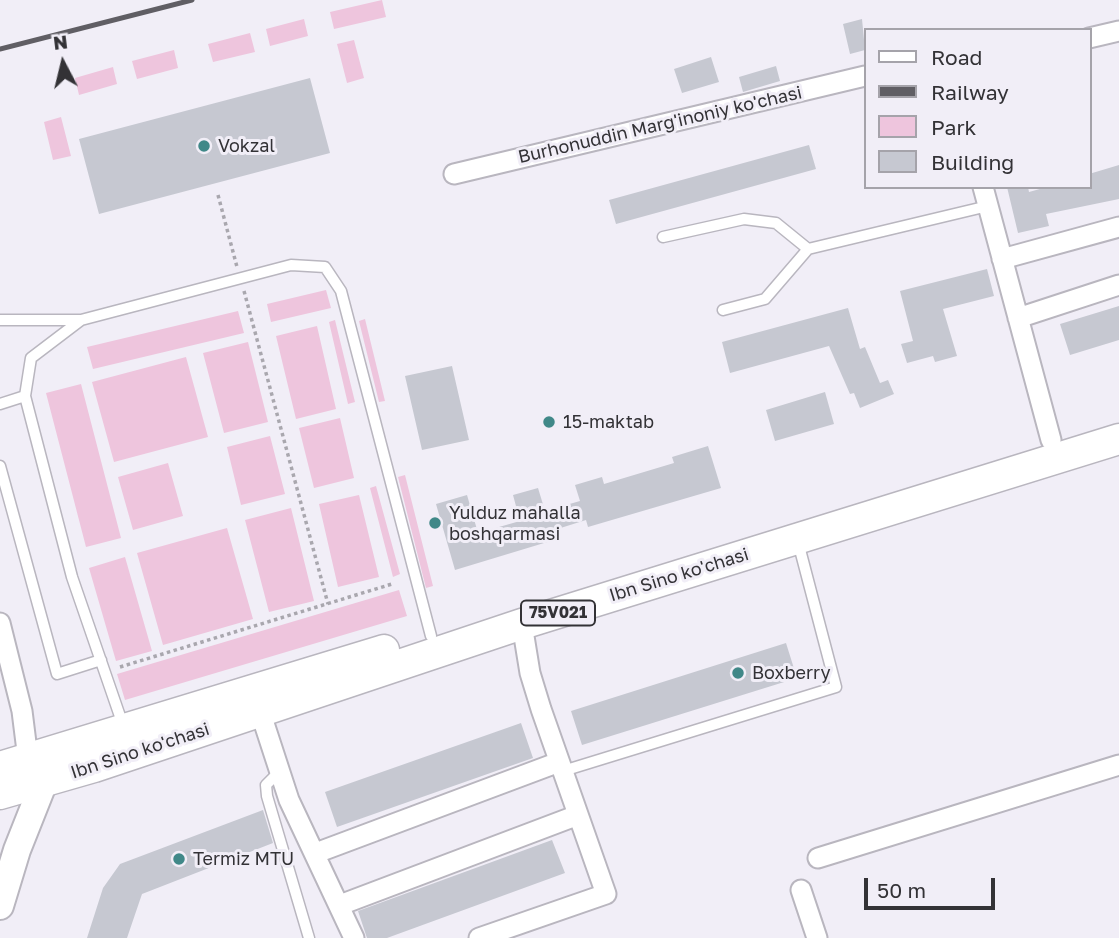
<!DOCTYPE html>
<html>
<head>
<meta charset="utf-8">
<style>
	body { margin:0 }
	#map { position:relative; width:1119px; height:938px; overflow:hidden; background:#f1eef7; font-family:"Golos Text",sans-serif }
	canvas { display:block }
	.legend { position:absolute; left:864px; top:28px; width:228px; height:161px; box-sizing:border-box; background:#f1eef7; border:2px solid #a5a3aa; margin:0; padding:9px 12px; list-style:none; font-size:21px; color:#333236 }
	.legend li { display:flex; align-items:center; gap:14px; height:35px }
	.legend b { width:35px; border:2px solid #a5a3aa }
	.north { position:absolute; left:28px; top:28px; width:70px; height:70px; -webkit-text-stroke:5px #f1eef7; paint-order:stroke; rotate:353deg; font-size:19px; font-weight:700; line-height:28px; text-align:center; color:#333236 }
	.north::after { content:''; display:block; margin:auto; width:24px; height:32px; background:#333236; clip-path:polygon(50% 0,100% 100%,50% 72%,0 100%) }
	.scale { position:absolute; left:864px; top:878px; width:131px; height:32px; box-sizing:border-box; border:4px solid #333236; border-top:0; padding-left:9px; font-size:21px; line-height:24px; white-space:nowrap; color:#333236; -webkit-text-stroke:5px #f1eef7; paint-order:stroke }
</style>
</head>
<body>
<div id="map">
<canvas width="1119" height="938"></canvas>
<ul class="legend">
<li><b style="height:9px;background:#fff"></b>Road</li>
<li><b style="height:9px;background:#605e64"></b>Railway</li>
<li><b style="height:19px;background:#eec5dd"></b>Park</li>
<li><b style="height:19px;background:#c6c8d1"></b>Building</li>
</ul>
<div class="north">N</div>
<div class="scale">50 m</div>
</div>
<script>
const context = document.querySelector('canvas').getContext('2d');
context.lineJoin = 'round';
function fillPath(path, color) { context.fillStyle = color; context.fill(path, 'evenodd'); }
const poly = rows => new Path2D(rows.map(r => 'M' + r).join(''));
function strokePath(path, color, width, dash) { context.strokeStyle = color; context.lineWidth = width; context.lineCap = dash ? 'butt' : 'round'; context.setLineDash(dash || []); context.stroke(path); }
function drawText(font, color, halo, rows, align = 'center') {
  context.font = font + ' "Golos Text",sans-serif'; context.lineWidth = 6; context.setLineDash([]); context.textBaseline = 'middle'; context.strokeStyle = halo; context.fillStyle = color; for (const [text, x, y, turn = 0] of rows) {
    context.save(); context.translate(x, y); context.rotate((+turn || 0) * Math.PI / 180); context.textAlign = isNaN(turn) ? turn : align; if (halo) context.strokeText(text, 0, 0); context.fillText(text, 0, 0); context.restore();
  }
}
const green = poly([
	[382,0,386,17,334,29,330,12],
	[304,19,308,36,270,46,266,29],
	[250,33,255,52,213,62,208,44],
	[354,40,364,78,347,83,337,44],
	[174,50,178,68,137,79,132,61],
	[113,67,117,84,79,95,75,78],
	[61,117,71,156,53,160,44,122],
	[326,290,331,308,271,322,267,304],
	[238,311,244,333,93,369,87,347],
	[365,319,385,401,379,402,359,321],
	[335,320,355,402,348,404,329,322],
	[317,326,336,409,296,419,276,336],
	[248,342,268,422,224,433,203,353],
	[186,357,208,437,114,462,92,382],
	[81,384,121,538,86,547,46,393],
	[340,418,354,478,314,488,299,428],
	[270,436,285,494,241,505,227,447],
	[168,463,183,516,133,530,118,477],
	[405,475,433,586,426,588,398,477],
	[376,486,400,574,393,577,370,488],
	[359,495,379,577,338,587,319,504],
	[291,508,314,601,269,612,245,520],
	[227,528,253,619,163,645,137,553],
	[125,557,152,651,116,661,89,568],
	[399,590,407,616,125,700,117,674]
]);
const building = poly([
	[862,19,865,50,850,54,843,24],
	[711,57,719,82,682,93,674,69],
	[776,66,780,81,743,92,739,77],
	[310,78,330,153,99,214,79,139],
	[809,145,816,169,616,224,609,200],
	[1119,165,1119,199,1046,214,1049,226,1018,233,1007,187,1028,187,1029,192,1047,187,1089,187,1089,174],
	[987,269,994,296,943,309,957,356,935,362,933,356,907,363,901,344,913,341,900,291],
	[1119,306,1119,340,1070,355,1060,324],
	[848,308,860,349,865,347,880,383,888,380,894,394,860,408,854,393,850,394,829,346,730,373,722,342],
	[452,366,469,440,422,450,405,376],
	[825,392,834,424,775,441,766,410],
	[708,446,721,488,588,527,586,520,551,531,554,540,455,570,436,504,467,495,478,533,520,521,513,495,538,488,545,511,580,501,575,485,602,477,604,484,674,463,672,457],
	[786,643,797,678,582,745,571,711],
	[521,723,533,758,337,827,325,792],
	[263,810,273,843,142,894,127,938,87,938,103,888,120,864],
	[552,840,565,873,387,938,367,938,358,911]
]);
const path = poly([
	[218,195,237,267],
	[244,291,328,604],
	[120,667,392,584]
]);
const lane = poly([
	[663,237,744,219,776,223,808,249],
	[723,310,765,299,808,249,988,206],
	[0,320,81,320],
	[25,396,31,358,81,320,291,265,325,267,341,291,431,636],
	[0,404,25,396,72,577,123,725],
	[0,466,57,674,101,660],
	[563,771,836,687,798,542],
	[279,772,266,785,267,796,309,938]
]);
const street = poly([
	[1089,38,1119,31],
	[454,174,865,76],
	[983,187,1051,440],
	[1002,259,1119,227],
	[1018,318,1119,285],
	[0,623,22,711,28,759],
	[260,711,289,800,354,938],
	[316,853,559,762],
	[818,858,1119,765],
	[801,890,817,938],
	[340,905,578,815],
	[479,938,606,894,541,709,530,673,522,624]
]);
const secondary = poly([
	[0,906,17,850,44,782,42,766]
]);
const primary = poly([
	[0,767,384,650],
	[0,794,94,767,522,624,1119,439]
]);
const rail = poly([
	[0,49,192,0]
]);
const markers = [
	[204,146,7,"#408888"],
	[549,422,7,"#408888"],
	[435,523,7,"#408888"],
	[738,673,7,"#408888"],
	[179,859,7,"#408888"]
];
const shields = [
	[558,613,74]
];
const shieldNames = [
	["75V021",558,613]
];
const streetNames = [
	["Burhonuddin Marg'inoniy ko'chasi",660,125,-13],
	["Ibn Sino ko'chasi",679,575,-17],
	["Ibn Sino ko'chasi",140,751,-18]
];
const poiNames = [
	["Vokzal",218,146],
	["15-maktab",563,422],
	["Yulduz mahalla",449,513],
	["boshqarmasi",449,534],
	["Boxberry",752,673],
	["Termiz MTU",193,859]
];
fillPath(green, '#eec5dd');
fillPath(building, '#c6c8d1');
strokePath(lane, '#b9b6bf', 13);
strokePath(street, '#b9b6bf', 23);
strokePath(secondary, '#b9b6bf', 30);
strokePath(primary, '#b9b6bf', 33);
strokePath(path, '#a9a7ae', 3.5, [3.5, 3.5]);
strokePath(lane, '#fff', 10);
strokePath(street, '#fff', 19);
strokePath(secondary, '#fff', 26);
strokePath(primary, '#fff', 30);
strokePath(rail, '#605e64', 5);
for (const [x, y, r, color] of markers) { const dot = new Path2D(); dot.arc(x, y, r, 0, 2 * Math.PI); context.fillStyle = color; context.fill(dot); strokePath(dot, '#f1eef7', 2.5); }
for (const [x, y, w] of shields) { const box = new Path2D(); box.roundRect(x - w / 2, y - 12.5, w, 25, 5); context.fillStyle = '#f1eef7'; context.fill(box); strokePath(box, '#333236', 2); }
drawText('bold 16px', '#333236', null, shieldNames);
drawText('18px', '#333236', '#f1eef7', streetNames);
drawText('18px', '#333236', '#f1eef7', poiNames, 'left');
</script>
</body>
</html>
